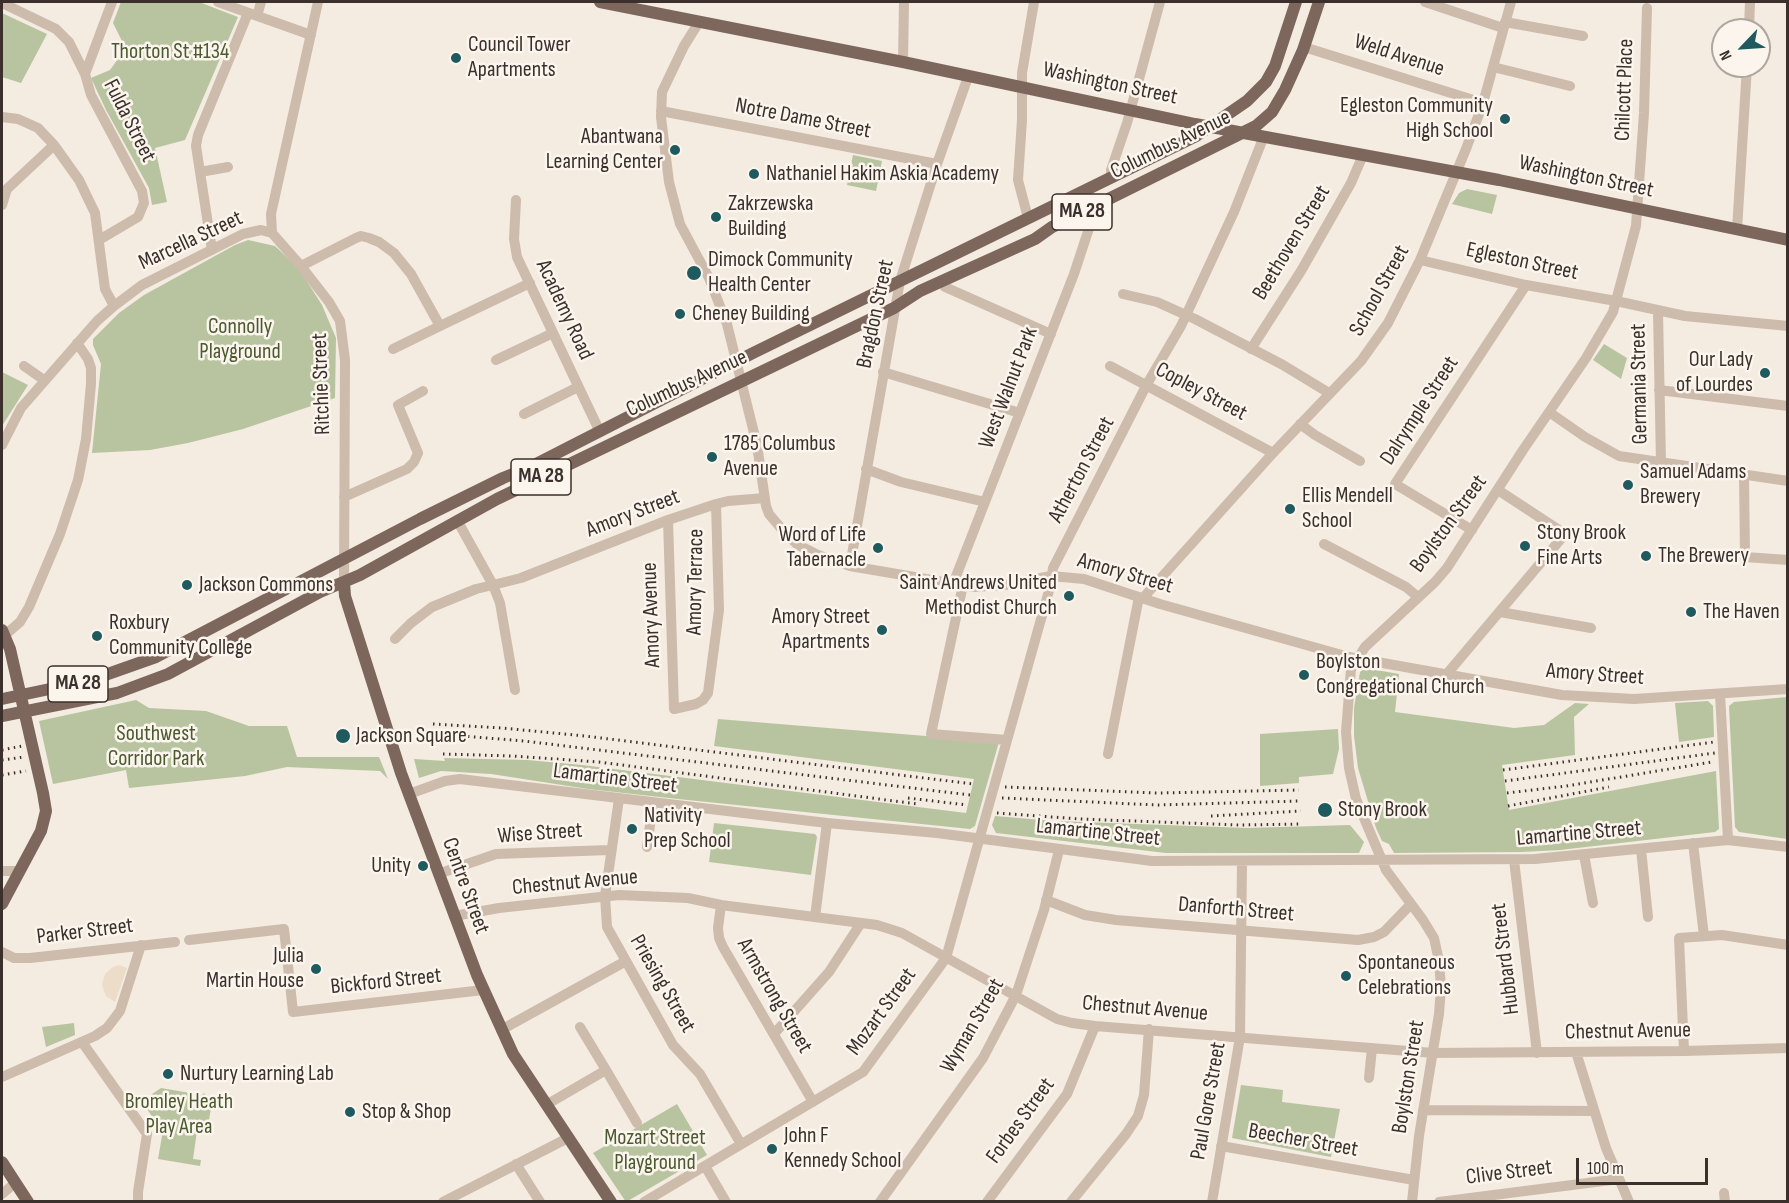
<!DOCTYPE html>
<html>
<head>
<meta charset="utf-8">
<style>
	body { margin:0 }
	#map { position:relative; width:1789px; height:1203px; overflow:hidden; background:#f4ebe1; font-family:"Sofia Sans Condensed",sans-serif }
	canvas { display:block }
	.frame { position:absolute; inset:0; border:3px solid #3b302b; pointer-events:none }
	.north { position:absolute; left:1711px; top:18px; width:60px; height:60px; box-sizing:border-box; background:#fbf5ee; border:2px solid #aea6a0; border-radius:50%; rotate:245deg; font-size:16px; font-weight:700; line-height:24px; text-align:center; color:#3b302b }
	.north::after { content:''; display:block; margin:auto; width:21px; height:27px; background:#1f5a5e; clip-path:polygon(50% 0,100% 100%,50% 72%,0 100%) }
	.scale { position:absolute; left:1576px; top:1158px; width:132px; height:27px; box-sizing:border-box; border:3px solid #3b302b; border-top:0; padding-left:8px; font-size:18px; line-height:21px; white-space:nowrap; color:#3b302b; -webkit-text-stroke:4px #fbf5ee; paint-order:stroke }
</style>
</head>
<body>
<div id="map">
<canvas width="1789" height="1203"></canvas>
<div class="frame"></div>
<div class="north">N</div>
<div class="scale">100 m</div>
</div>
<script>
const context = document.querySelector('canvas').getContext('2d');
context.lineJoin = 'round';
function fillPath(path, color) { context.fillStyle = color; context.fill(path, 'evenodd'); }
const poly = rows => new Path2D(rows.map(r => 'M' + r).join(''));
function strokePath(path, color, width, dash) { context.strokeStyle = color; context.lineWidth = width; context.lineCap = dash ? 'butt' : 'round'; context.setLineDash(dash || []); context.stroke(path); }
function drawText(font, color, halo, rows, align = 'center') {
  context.font = font + ' "Sofia Sans Condensed",sans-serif'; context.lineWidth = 5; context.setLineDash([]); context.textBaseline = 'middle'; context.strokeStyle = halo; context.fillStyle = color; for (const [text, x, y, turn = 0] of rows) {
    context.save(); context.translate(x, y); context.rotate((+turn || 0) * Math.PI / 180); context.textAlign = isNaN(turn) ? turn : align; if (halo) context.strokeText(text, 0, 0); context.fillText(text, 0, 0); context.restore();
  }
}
const green = poly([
	[121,2,199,2,238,17,185,140,155,148,167,202,152,205,149,188,106,110,91,78,110,70,120,56,123,43,113,23],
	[2,13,47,34,21,83,2,77],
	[853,155,882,161,876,191,847,185],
	[1467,189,1497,195,1492,214,1452,204,1459,193],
	[248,240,275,246,299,269,322,305,336,338,335,398,243,429,188,443,150,450,92,453,101,364,93,345,93,339,119,313,144,295,235,245],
	[1604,344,1627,358,1621,379,1593,360],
	[2,372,28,385,2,426],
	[1365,668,1399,674,1395,712,1514,728,1544,725,1575,703,1589,704,1574,717,1575,755,1502,765,1509,810,1716,771,1719,829,1715,832,1560,850,1521,852,1394,853,1389,844,1382,841,1376,828,1358,768,1354,736,1354,708,1360,672],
	[1787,697,1787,839,1739,832,1735,827,1729,706,1734,702],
	[136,700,149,708,206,711,249,726,287,726,297,757,379,757,388,779,380,771,287,767,245,776,129,788,126,770,53,784,39,721],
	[1708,701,1713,706,1714,737,1679,742,1675,703],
	[718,719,999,742,975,826,970,829,678,799,588,789,491,774,441,771,419,778,414,759,445,761,444,758,527,760,582,765,966,813,974,779,714,746],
	[1338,729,1339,749,1333,774,1299,777,1299,783,1260,786,1260,734],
	[995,816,1054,821,1247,828,1350,825,1364,842,1359,853,1166,853,996,833,992,825],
	[714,823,815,834,817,837,811,875,709,862],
	[74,1023,75,1035,46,1047,42,1027],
	[1241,1085,1283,1090,1282,1102,1340,1109,1331,1157,1232,1138],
	[161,1088,202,1095,204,1093,212,1102,207,1132,197,1131,193,1159,201,1160,200,1166,158,1159,162,1136,155,1121,145,1106,149,1103,146,1098],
	[677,1104,707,1155,626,1202,593,1153]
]);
const plaza = poly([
	[119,965,127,968,115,1002,106,996,102,985,105,974,113,967]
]);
const minor = poly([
	[218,2,311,35],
	[1425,2,1503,28],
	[2,3,56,29,69,42,85,74,91,95,142,191,144,203,138,217,99,240],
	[257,16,261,2],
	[699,22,684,46,662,92,661,117,669,182,680,224,709,278,727,324,757,445,766,506,769,514,785,533,798,545,818,555,850,566,973,587,1005,585,1051,576,1084,579,1160,604,1349,657,1562,695,1634,699,1788,689],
	[1505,22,1583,36],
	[1749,30,1750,2],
	[1304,47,1483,103],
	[903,62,904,2],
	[1493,67,1570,86],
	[85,74,112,2],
	[661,111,937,164],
	[2,117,18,119,38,128,54,145,79,180,95,213,105,289,114,306],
	[200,172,228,167],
	[1111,177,1111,170,1127,123,1160,2],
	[516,200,514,239,517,257,600,432],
	[2,205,7,189,54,145],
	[1028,218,1018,180,1022,120,1022,73,1034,2],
	[1737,230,1747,66],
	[272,233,271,214,318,2],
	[212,250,196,146,198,135,248,13],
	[1420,260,1526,285,1616,301,1685,316,1788,326],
	[301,266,356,238,361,236,369,238,379,242,394,253,411,274,440,326,530,283],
	[942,281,945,287,1051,334],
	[1123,294,1157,302,1195,319,1283,365,1329,393],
	[1658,311,1661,463],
	[393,349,440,326],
	[1251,349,1301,271,1351,183,1363,155],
	[496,360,553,333],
	[24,366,44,380],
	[1110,366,1273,453],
	[883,372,1020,413],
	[1659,390,1788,406],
	[1549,412,1585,437,1619,456,1788,481],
	[524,414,578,387],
	[1300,424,1315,435,1360,461],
	[2,445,21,408,97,321,114,306,142,285,243,234,261,230,272,233,301,266,329,302,340,321,345,360,344,582],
	[866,469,901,482,985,502],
	[1744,475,1745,557,1788,560],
	[344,497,407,469,414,462,418,453,398,405,423,391],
	[457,520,493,585,521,578,668,520,716,504,728,501,765,498],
	[668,520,674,709,696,704,703,700,708,693,719,610,716,504],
	[1472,530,1395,484,1526,285],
	[1324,544,1406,587,1418,597],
	[850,566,900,281,937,164,968,77],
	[953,584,1074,274,1097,204],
	[963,585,931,734,1007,740],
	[1143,598,1273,453,1361,361,1388,323,1420,260,1466,149,1483,103,1511,2],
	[1500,612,1591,628],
	[5,635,20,622,29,607,60,534,78,480,86,439,91,384,91,368,88,359,77,343],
	[395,639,411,623,432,607,476,589,493,585,500,603,515,690],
	[1446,675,1565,534,1498,490],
	[1720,694,1728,840],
	[1108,754,1139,597],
	[409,794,445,781,460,779,827,823,937,833,1152,861,1535,859,1728,840,1788,847],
	[619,799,605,896,607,927,673,1045,700,1074,741,1144],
	[1693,843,1704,936],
	[647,847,653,803],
	[1641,849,1648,917],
	[1584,855,1593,903],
	[1514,860,1537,1053],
	[2,871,20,871],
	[438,874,496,854,610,850],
	[1046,900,1085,915,1116,920,1358,940,1374,937,1384,932,1411,904],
	[721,905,718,928,719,938,723,947,813,1102],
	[454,916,499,908,619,895,688,898,721,905,877,925,902,933,1057,1019,1072,1023,1095,1026,1433,1053,1684,1051,1788,1048],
	[815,917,827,823],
	[189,940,284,929,293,1012,483,990],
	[2,952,14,958,30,958,175,942],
	[580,1027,606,1070],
	[501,1030,626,961],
	[774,1034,829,972,861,923],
	[82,1042,147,1134,138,1192,138,1202],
	[1684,1051,1679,938,1722,935,1788,945],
	[1576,1052,1606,1148,1629,1202],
	[2,1077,95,1036,107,1028,120,1011,141,945],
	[1369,1078,1372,1048],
	[546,1105,606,1070,637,1123],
	[1423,1110,1593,1111],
	[1221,1146,1414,1180],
	[516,1164,540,1202],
	[705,1166,726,1202],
	[1724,1193,1725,1202],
	[2,1194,15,1183],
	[443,1202,568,1138],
	[644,1202,863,1072,946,958,1050,587,1053,568,1147,384,1181,326,1234,212,1264,136],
	[880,1202,983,1058,1016,995,1044,910,1059,850],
	[987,1202,1067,1094,1095,1026],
	[1071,1202,1126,1134,1138,1116,1144,1095,1149,1029],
	[1212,1202,1240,1037,1242,862],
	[1412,1202,1419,1136,1439,1014,1441,987,1439,961,1434,938,1423,920,1386,870,1356,799,1349,768,1346,732,1351,669,1365,647,1435,582,1447,568,1523,450,1586,358,1613,312,1636,226,1644,113,1647,8],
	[1439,1202,1619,1179]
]);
const major = poly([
	[600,2,903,62,1195,124,1499,180,1788,240],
	[344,582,345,596,401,773,477,975,513,1054,611,1202],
	[2,630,10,649,43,793,46,811,41,831,2,904],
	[2,699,88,681,156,657,420,519,503,478,530,467,753,353,1196,136,1247,101,1266,82,1275,66,1296,2],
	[2,716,117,693,168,674,320,592,360,575,497,499,894,308,920,291,1035,239,1052,227,1256,126,1272,112,1285,90,1303,50,1319,2],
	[2,1162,28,1202]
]);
const rail = poly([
	[433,724,502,728,585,736,973,784],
	[438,734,524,741,970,795],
	[2,750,22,746],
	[443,754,512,756,599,762,917,804],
	[2,760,24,757],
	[1503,770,1714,742],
	[2,775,26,771],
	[1505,781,1715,753],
	[1005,787,1158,793,1299,790],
	[1507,793,1566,786,1712,762],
	[908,798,967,805],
	[1002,798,1158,805,1300,801],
	[1508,806,1609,787],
	[997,813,1080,819,1240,825,1302,824],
	[1211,816,1301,811]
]);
const markers = [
	[456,58,6,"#1f5a5e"],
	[1505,119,6,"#1f5a5e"],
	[675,150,6,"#1f5a5e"],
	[754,174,6,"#1f5a5e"],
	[716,217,6,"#1f5a5e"],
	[694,273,8,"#1f5a5e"],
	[680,314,6,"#1f5a5e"],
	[1765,373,6,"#1f5a5e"],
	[712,457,6,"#1f5a5e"],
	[1628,485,6,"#1f5a5e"],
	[1290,509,6,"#1f5a5e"],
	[1525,546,6,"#1f5a5e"],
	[878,548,6,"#1f5a5e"],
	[1646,556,6,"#1f5a5e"],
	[187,585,6,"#1f5a5e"],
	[1069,596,6,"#1f5a5e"],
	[1691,612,6,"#1f5a5e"],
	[882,630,6,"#1f5a5e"],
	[97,636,6,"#1f5a5e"],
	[1304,675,6,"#1f5a5e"],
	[343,736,8,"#1f5a5e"],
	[1325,810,8,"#1f5a5e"],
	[632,829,6,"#1f5a5e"],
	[423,866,6,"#1f5a5e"],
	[316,969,6,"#1f5a5e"],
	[1346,976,6,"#1f5a5e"],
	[168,1074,6,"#1f5a5e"],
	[350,1112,6,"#1f5a5e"],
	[772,1149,6,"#1f5a5e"]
];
const shields = [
	[1082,212,60],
	[541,477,60],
	[78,684,60]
];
const shieldNames = [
	["MA 28",1082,212],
	["MA 28",541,477],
	["MA 28",78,684]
];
const poiNames = [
	["Council Tower",468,45],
	["Apartments",468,70],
	["Egleston Community",1493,106,"right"],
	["High School",1493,131,"right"],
	["Abantwana",663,137,"right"],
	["Learning Center",663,162,"right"],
	["Nathaniel Hakim Askia Academy",766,174],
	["Zakrzewska",728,204],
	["Building",728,229],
	["Dimock Community",708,260],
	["Health Center",708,285],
	["Cheney Building",692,314],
	["Our Lady",1753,360,"right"],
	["of Lourdes",1753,385,"right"],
	["1785 Columbus",724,444],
	["Avenue",724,469],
	["Samuel Adams",1640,472],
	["Brewery",1640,497],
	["Ellis Mendell",1302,496],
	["School",1302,521],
	["Stony Brook",1537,533],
	["Fine Arts",1537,558],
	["Word of Life",866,535,"right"],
	["Tabernacle",866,560,"right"],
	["The Brewery",1658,556],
	["Saint Andrews United",1057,583,"right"],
	["Methodist Church",1057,608,"right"],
	["Jackson Commons",199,585],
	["The Haven",1703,612],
	["Amory Street",870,617,"right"],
	["Apartments",870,642,"right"],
	["Roxbury",109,623],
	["Community College",109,648],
	["Boylston",1316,662],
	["Congregational Church",1316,687],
	["Jackson Square",356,736],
	["Stony Brook",1338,810],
	["Nativity",644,816],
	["Prep School",644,841],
	["Unity",411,866,"right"],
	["Julia",304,956,"right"],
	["Martin House",304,981,"right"],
	["Spontaneous",1358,963],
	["Celebrations",1358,988],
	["Nurtury Learning Lab",180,1074],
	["Stop & Shop",362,1112],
	["John F",784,1136],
	["Kennedy School",784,1161]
];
const parkNames = [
	["Thorton St #134",170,52],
	["Connolly",240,327],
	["Playground",240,352],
	["Southwest",156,734],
	["Corridor Park",156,759],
	["Bromley Heath",179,1102],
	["Play Area",179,1127],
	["Mozart Street",655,1138],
	["Playground",655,1163]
];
const streetNames = [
	["Weld Avenue",1399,56,18],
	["Washington Street",1110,84,12],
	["Chilcott Place",1625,90,-88],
	["Notre Dame Street",803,119,11],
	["Fulda Street",129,121,63],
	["Columbus Avenue",1171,145,-26],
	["Washington Street",1586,177,12],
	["Marcella Street",191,241,-25],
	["Beethoven Street",1292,243,-59],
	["Egleston Street",1522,262,12],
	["School Street",1380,291,-61],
	["Academy Road",564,310,65],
	["Bragdon Street",876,314,-78],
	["Ritchie Street",322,384,-92],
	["Columbus Avenue",687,384,-25],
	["Germania Street",1640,384,-91],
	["West Walnut Park",1009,388,-69],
	["Copley Street",1201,392,28],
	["Dalrymple Street",1420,411,-57],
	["Atherton Street",1082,470,-62],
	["Amory Street",633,514,-21],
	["Boylston Street",1449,524,-54],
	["Amory Street",1125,574,16],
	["Amory Terrace",696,582,-89],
	["Amory Avenue",652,615,-92],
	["Amory Street",1595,675,4],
	["Lamartine Street",615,779,7],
	["Lamartine Street",1098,833,6],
	["Wise Street",540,834,-4],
	["Lamartine Street",1579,834,-5],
	["Chestnut Avenue",575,883,-5],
	["Centre Street",465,886,70],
	["Danforth Street",1236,910,5],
	["Parker Street",85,932,-7],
	["Hubbard Street",1506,959,-97],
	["Bickford Street",386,982,-6],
	["Priesing Street",662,984,60],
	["Armstrong Street",774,996,60],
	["Chestnut Avenue",1145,1009,5],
	["Mozart Street",882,1012,-54],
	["Wyman Street",973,1026,-60],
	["Chestnut Avenue",1628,1032,-1],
	["Boylston Street",1409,1077,-81],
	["Paul Gore Street",1209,1101,-80],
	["Forbes Street",1021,1121,-54],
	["Beecher Street",1303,1141,10],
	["Clive Street",1509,1173,-7]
];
fillPath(green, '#b8c4a0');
fillPath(plaza, '#ecdcc8');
strokePath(minor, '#cdbbac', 10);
strokePath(major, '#7d675c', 12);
strokePath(rail, '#3b302b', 3, [1.5, 4.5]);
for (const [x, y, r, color] of markers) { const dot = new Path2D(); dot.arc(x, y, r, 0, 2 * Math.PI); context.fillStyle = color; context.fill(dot); strokePath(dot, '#fbf5ee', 2); }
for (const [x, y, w] of shields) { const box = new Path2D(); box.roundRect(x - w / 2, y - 18, w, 36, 4.5); context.fillStyle = '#fbf5ee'; context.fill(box); strokePath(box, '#3b302b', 1.5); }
drawText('bold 21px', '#3b302b', null, shieldNames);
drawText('22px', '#3b302b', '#fbf5ee', poiNames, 'left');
drawText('22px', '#4a5a2e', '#fbf5ee', parkNames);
drawText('22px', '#3b302b', '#fbf5ee', streetNames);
</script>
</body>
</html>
